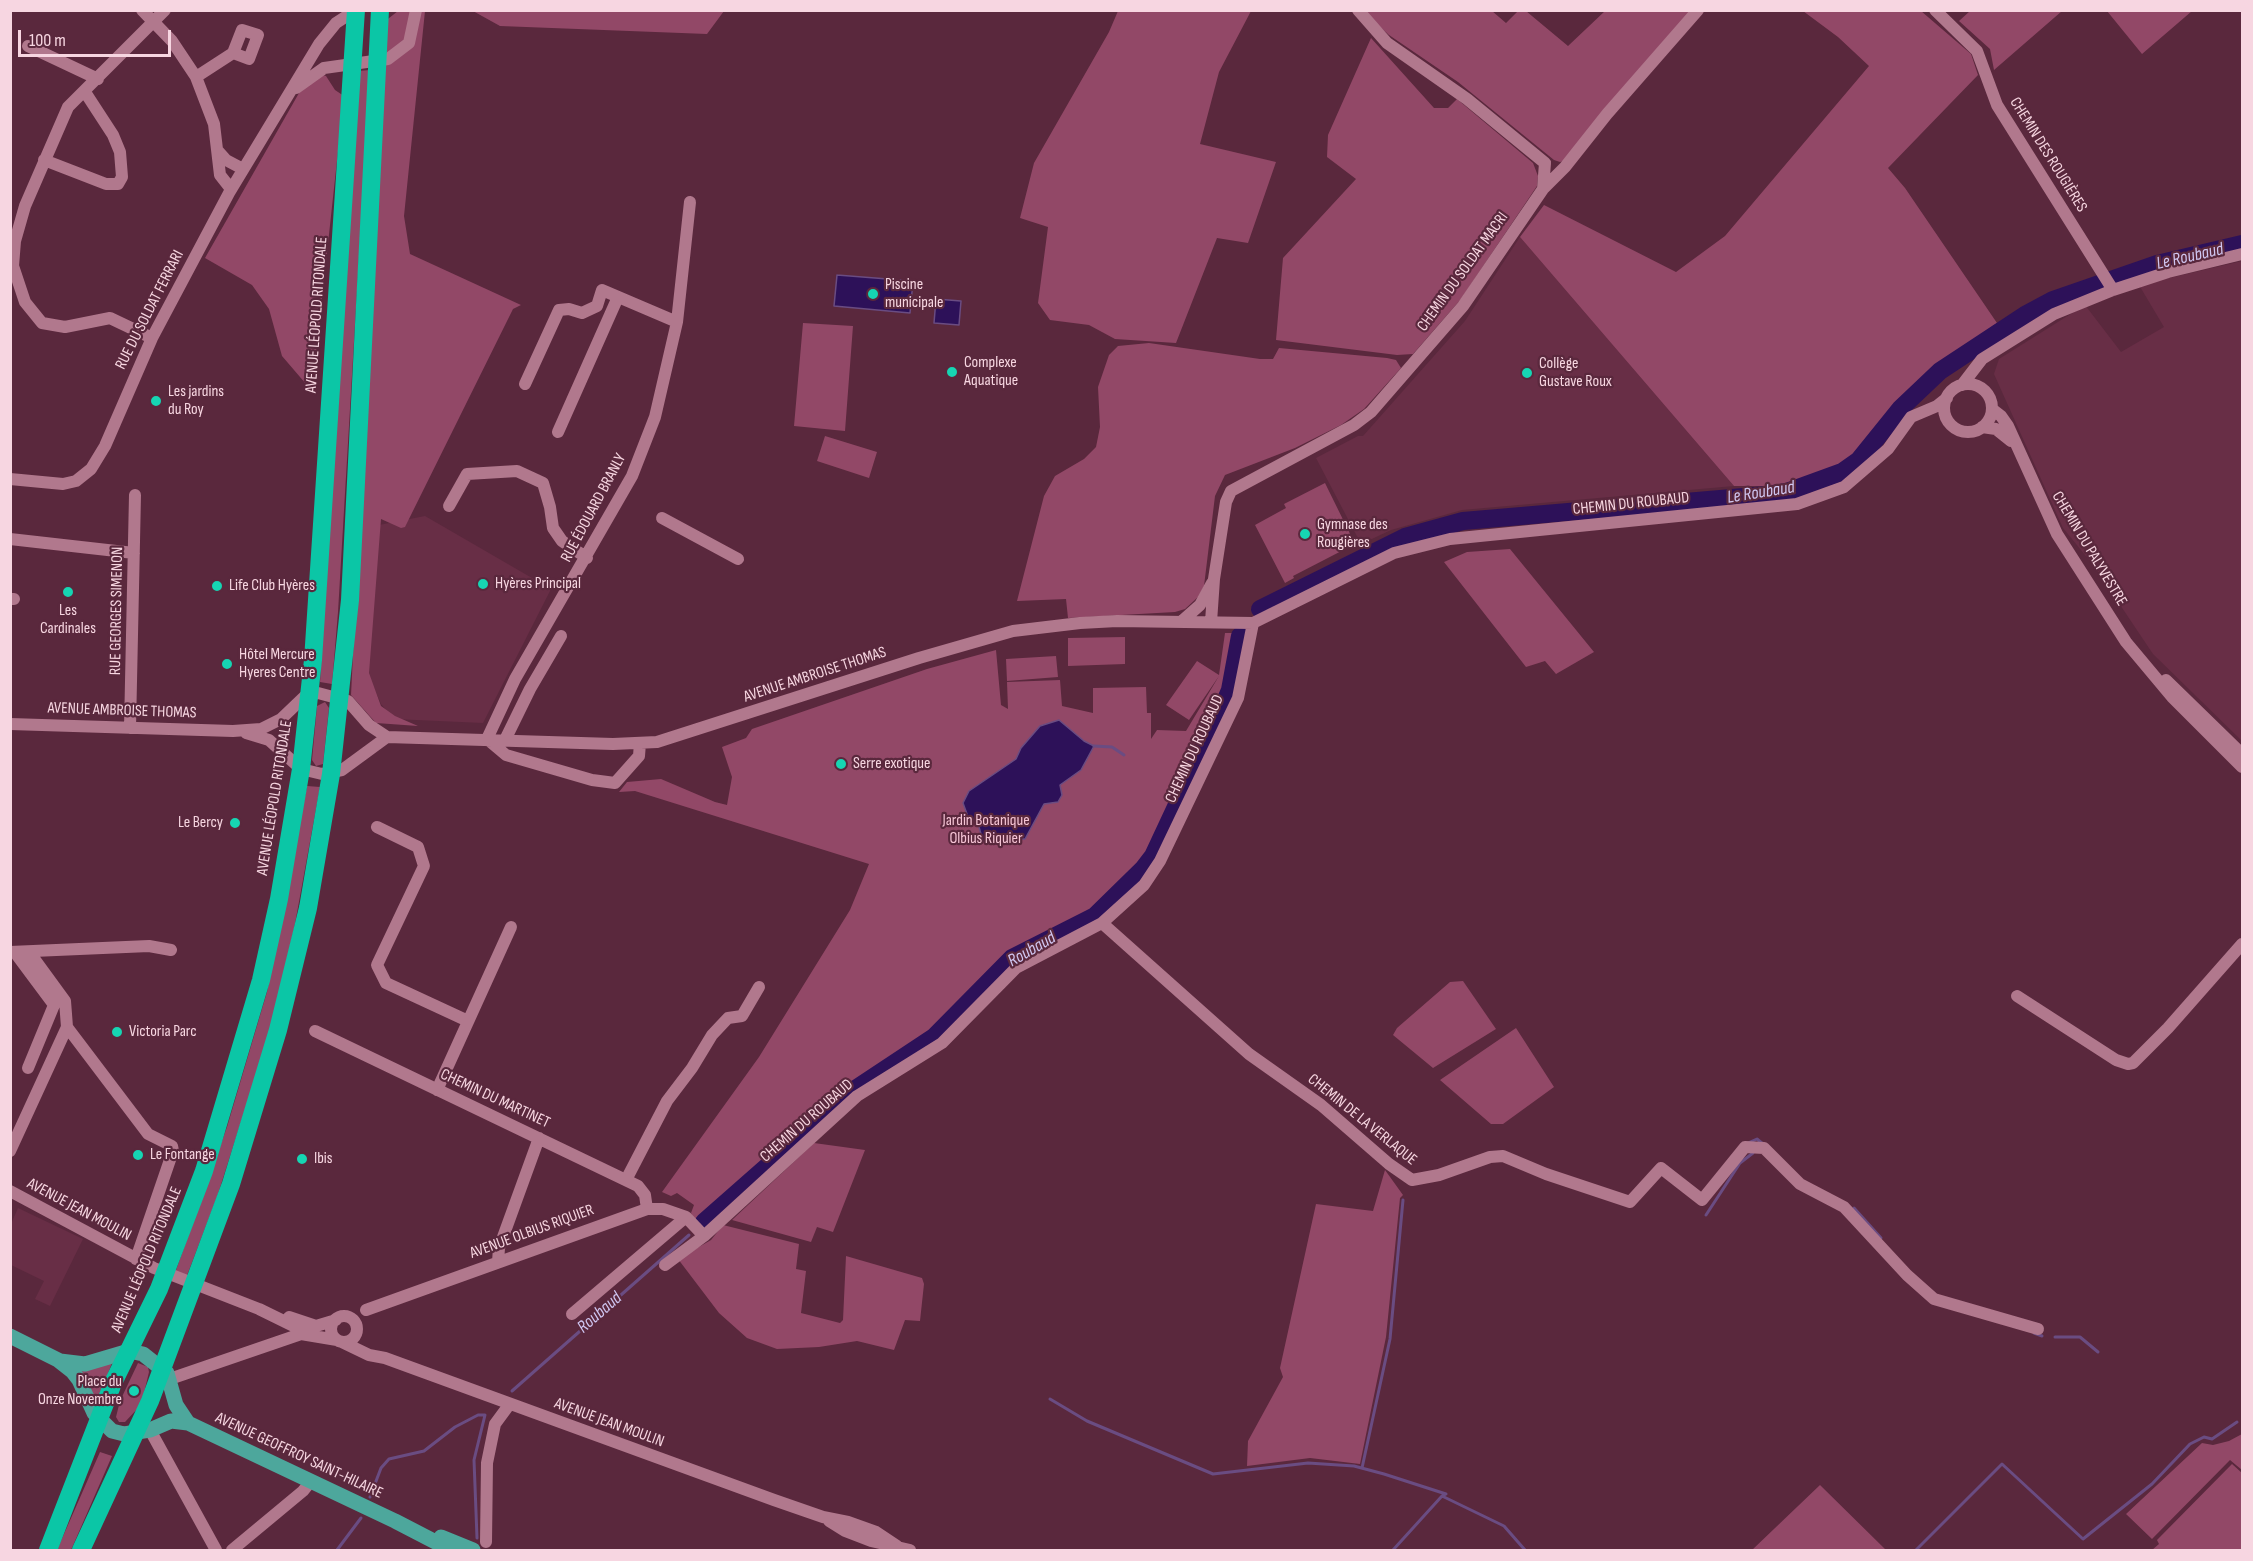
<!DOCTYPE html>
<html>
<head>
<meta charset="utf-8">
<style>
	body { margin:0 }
	#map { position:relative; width:2253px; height:1561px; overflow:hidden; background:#5a283d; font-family:"Sofia Sans Condensed",sans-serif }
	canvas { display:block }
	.frame { position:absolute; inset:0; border:12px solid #f7d6e1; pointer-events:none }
	.scale { position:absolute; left:18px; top:30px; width:153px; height:27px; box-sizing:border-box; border:3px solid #f7d6e1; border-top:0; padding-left:8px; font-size:18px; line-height:21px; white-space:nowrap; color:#f7d6e1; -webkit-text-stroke:4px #5a283d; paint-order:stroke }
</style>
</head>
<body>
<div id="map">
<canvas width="2253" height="1561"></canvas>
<div class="frame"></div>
<div class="scale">100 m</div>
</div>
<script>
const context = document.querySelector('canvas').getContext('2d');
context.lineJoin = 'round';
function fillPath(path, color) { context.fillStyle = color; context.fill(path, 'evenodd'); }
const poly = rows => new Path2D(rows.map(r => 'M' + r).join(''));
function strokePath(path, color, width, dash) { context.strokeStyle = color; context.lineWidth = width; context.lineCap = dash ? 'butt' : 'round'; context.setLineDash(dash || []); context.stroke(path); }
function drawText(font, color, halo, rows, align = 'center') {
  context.font = font + ' "Sofia Sans Condensed",sans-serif'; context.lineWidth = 4.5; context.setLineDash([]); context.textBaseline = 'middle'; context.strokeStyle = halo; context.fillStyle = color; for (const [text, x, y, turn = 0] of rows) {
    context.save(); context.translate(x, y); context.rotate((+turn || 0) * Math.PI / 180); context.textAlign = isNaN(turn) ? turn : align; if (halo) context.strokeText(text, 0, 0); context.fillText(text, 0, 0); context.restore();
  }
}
const built = poly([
	[1520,237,1734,486,1462,510,1391,530,1361,544,1316,458,1358,436,1363,436,1465,321],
	[2242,261,2242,741,2153,654,2094,566,2063,528,1994,374,1999,359,2085,305,2121,352,2164,327,2139,285],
	[425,516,551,589,483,723,394,719,381,704,368,674,379,525],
	[18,1208,83,1239,50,1306,35,1299,44,1281,11,1265,11,1224]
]);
const green = poly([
	[398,11,425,11,404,216,410,254,521,305,513,309,405,527,401,528,381,519,369,673,381,706,395,716,418,726,376,723,351,695,384,22],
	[473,11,724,11,707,34,500,26],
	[1118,11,1251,11,1219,72,1200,144,1276,162,1248,243,1217,238,1176,343,1115,339,1089,325,1050,320,1038,303,1048,227,1020,218,1034,163,1109,32],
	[1363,11,1492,11,1506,23,1518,11,1526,11,1568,46,1605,11,1694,11,1564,161,1560,162,1554,160,1458,82,1389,35],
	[1803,11,1921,11,1971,54,1978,75,1888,168,1905,188,1997,323,1931,370,1859,454,1840,466,1786,486,1734,486,1520,237,1544,205,1676,272,1725,236,1869,66,1838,37],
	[1970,11,1970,10,2062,11,1994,70,1990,49,1959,21],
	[2107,11,2192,11,2142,54],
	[1371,38,1434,108,1448,108,1457,99,1533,163,1538,176,1537,186,1461,299,1413,354,1397,355,1276,340,1283,258,1356,179,1327,157,1328,135],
	[370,70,338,612,332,684,320,682,358,71],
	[320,74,326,76,335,90,344,96,312,391,282,356,269,309,252,285,205,258,299,93],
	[803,323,853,326,845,431,794,426],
	[1149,343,1260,359,1273,359,1279,348,1387,358,1396,360,1401,368,1364,409,1341,425,1295,448,1225,475,1215,496,1204,586,1198,597,1185,609,1175,612,1068,618,1066,599,1017,601,1044,496,1055,476,1084,459,1096,447,1100,427,1098,387,1109,355,1118,346],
	[825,436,877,452,869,478,817,461],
	[1325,483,1355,544,1293,576,1294,578,1285,583,1255,525,1286,508,1284,504],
	[1510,549,1594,652,1556,674,1545,661,1526,667,1444,562,1467,552],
	[1225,633,1235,633,1220,697,1143,858,1126,877,1092,910,1015,950,997,963,931,1032,848,1084,696,1222,691,1213,694,1205,677,1193,671,1196,662,1192,759,1057,850,910,869,864,635,791,619,792,627,782,661,779,715,802,727,805,732,777,722,747,746,738,752,729,927,669,996,650,1001,705,1008,709,1007,682,1060,680,1062,706,1093,713,1093,688,1146,687,1147,713,1151,713,1151,739,1157,730,1186,731,1219,676,1189,720,1166,705,1197,661,1219,675],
	[1125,637,1125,664,1068,666,1068,638],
	[1056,656,1058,677,1007,681,1006,659],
	[325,702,329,708,323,764,316,766,312,760,317,706],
	[307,786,320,787,294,929,269,1034,217,1197,186,1278,175,1273,227,1127,267,992],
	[1463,981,1496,1029,1433,1068,1393,1035,1397,1028,1450,982],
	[1516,1028,1554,1087,1503,1124,1491,1124,1440,1080],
	[814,1143,865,1150,833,1232,817,1227,811,1242,732,1220],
	[1385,1170,1403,1195,1400,1198,1386,1337,1360,1464,1310,1458,1247,1466,1248,1441,1283,1377,1280,1368,1316,1204,1373,1211],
	[723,1225,799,1244,796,1269,806,1271,801,1313,840,1323,843,1320,846,1256,922,1278,924,1284,920,1321,905,1320,894,1350,857,1341,819,1347,777,1349,747,1338,719,1313,678,1259,711,1240],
	[112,1363,96,1404,74,1368],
	[138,1363,148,1367,149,1372,144,1393,139,1407,125,1422,119,1422,116,1417,120,1401],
	[2242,1434,2242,1470,2230,1460,2152,1539,2126,1514,2202,1443,2213,1445,2229,1441],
	[100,1452,112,1456,71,1550,57,1550],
	[2232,1464,2242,1473,2242,1550,2152,1550,2159,1544,2157,1540],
	[1820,1485,1886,1550,1752,1550]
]);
const water = poly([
	[837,275,913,281,910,313,834,306,837,275],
	[936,299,961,301,959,325,934,323,936,299],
	[1059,720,1084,741,1094,746,1081,770,1060,785,1062,795,1058,802,1044,804,1025,839,1013,839,994,844,983,841,979,827,972,818,966,819,964,816,967,814,963,803,969,791,1016,759,1021,748,1040,726,1059,720]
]);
const stream = poly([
	[1094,746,1112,747,1124,755],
	[957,822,965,818],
	[1748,1143,1757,1139,1763,1144],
	[1854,1208,1881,1238],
	[1706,1215,1740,1163,1753,1153],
	[2034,1333,2042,1336],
	[2055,1337,2080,1337,2098,1352],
	[512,1391,689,1235],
	[1050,1399,1087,1421,1213,1474,1308,1463,1354,1466,1384,1474,1446,1494,1442,1496,1504,1526,1525,1550],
	[1362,1468,1390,1339,1403,1200],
	[370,1497,381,1468,389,1459,424,1451,455,1427,478,1415,485,1415,474,1460,477,1538],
	[337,1550,361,1518],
	[1393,1550,1442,1496],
	[1916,1550,2002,1464,2083,1539,2152,1484,2190,1444,2204,1437,2212,1439,2237,1422]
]);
const river = poly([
	[1260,609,1405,537,1463,521,1767,495,1787,492,1842,472,1859,460,1901,408,1940,371,2025,315,2053,300,2157,264,2242,244],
	[704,1222,854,1090,934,1037,1012,958,1095,916,1143,869,1153,856,1224,704,1230,690,1240,636]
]);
const minor = poly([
	[142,10,172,41,196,77,214,124,220,175,231,189],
	[1935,10,1977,51,1997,105,2113,290],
	[28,46,98,79],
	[196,77,233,53,249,59,258,35,242,30,233,53],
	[296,88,324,68,388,59,409,43,416,10],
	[218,151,226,160,243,169],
	[44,160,106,184,118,184,122,177,120,152,113,135,85,92],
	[1544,188,1565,167,1607,114,1698,10],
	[152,338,110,318,65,327,42,323,25,302,13,266,15,241,25,206,68,107,165,10],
	[525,384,559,310,569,309,582,313,597,306,602,290,677,322],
	'1944 408a24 24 0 1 1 48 0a24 24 0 1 1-48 0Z',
	[1962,385,1982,359,2054,314,2113,290,2168,272,2242,254],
	[1992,409,2001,416,2008,426,2057,534,2126,642,2172,697,2242,767],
	[1982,427,1996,429,2011,441],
	[558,432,618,297],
	[10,479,63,484,76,481,91,469,105,446,152,338,229,193,319,44,336,23,356,10],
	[449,506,467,474,517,471,543,483,550,507,553,528,562,541,587,558],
	[662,518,738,559],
	[10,539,134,553],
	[10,599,14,599],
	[1182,621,1200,605,1212,583],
	[1211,622,1214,579,1226,502,1231,491,1354,425,1371,412,1463,306,1543,189,1545,163,1467,99,1387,43,1358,10],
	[2166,680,2242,754],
	[10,724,233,731,261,729,281,719,304,697,318,693,348,701,369,725,387,737,613,744,657,742,919,658,1013,631,1080,623,1117,621,1253,623,1394,553,1450,539,1797,504,1844,487,1888,449,1911,417,1937,406,1947,398],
	[130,728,135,495],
	[246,733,269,740,301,769,322,774,342,770,387,737],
	[505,740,530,689,561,636],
	[640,743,639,756,615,783,592,780,506,755,487,739,515,679,632,476,655,417,677,322,690,202],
	[377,827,418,847,424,866,377,965,386,983,468,1021],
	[1102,923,1249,1054,1321,1105,1389,1164,1412,1180,1439,1175,1490,1157,1503,1156,1546,1174,1630,1202,1661,1168,1702,1200,1745,1147,1764,1148,1800,1184,1844,1207,1907,1275,1934,1299,2038,1329],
	[10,952,149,946,171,950],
	[30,953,65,1001,67,1027],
	[16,954,54,1005,28,1068],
	[2017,996,2116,1060,2128,1064,2133,1063,2168,1028,2242,944],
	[315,1031,638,1186,645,1195,647,1209],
	[437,1090,511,927],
	[10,1151,67,1027,148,1134,172,1146,173,1151,136,1259],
	[626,1180,667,1101,692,1068,712,1035,728,1018,742,1016,759,987],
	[10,1191,154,1268,259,1309,308,1333],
	[498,1262,499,1248,539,1138],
	[665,1265,704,1236,857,1096,942,1043,1016,968,1102,923,1144,885,1160,861,1238,698,1253,623],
	[366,1310,647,1209,663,1209,686,1217,704,1236],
	[572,1314,686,1217],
	'331 1329a13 13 0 1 1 26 0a13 13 0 1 1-26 0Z',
	[289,1317,316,1326,336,1320],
	[342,1342,369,1355,385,1358,774,1500,823,1517,848,1522,876,1532,897,1546],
	[161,1382,301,1334,337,1340],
	[150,1430,216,1550],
	[829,1521,845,1531,871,1541,910,1550],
	[486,1542,487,1463,495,1424,509,1405],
	[232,1550,303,1491,311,1481]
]);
const major = poly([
	[10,1336,58,1360,72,1371,79,1380,94,1413,112,1431,124,1434,150,1430,171,1421,188,1423,395,1521,451,1550],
	[60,1361,85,1364,129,1351,143,1354,167,1373,176,1405,188,1423],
	[441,1537,473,1550]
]);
const highway = poly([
	[48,1550,113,1383,159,1289,204,1171,261,980,279,899,301,769,313,660,356,10],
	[81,1550,150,1401,231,1184,278,1030,308,908,331,774,350,600,380,10]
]);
const markers = [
	[873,294,6,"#16d5b3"],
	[952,372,6,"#16d5b3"],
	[1527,373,6,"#16d5b3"],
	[156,401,6,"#16d5b3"],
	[1305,534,6,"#16d5b3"],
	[483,584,6,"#16d5b3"],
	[217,586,6,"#16d5b3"],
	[68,592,6,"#16d5b3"],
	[227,664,6,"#16d5b3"],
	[841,764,6,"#16d5b3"],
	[235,823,6,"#16d5b3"],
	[117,1032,6,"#16d5b3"],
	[138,1155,6,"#16d5b3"],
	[302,1159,6,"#16d5b3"],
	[134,1391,6,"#16d5b3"]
];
const streetNames = [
	["CHEMIN DES ROUGIÈRES",2048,155,58],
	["CHEMIN DU SOLDAT MACRI",1463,272,-54],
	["RUE DU SOLDAT FERRARI",150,310,-63],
	["AVENUE LÉOPOLD RITONDALE",317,315,-86],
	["CHEMIN DU ROUBAUD",1631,504,-6],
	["RUE ÉDOUARD BRANLY",594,508,-62],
	["CHEMIN DU PALYVESTRE",2089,549,59],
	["RUE GEORGES SIMENON",117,611,-89],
	["AVENUE AMBROISE THOMAS",815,675,-18],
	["AVENUE AMBROISE THOMAS",122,711,2],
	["CHEMIN DU ROUBAUD",1195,749,-65],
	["AVENUE LÉOPOLD RITONDALE",275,798,-81],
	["CHEMIN DU MARTINET",495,1099,25],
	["CHEMIN DE LA VERLAQUE",1362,1120,39],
	["CHEMIN DU ROUBAUD",807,1121,-41],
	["AVENUE JEAN MOULIN",79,1210,28],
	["AVENUE OLBIUS RIQUIER",532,1232,-20],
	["AVENUE LÉOPOLD RITONDALE",147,1260,-67],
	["AVENUE JEAN MOULIN",609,1423,20],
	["AVENUE GEOFFROY SAINT-HILAIRE",299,1456,25]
];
const poiNames = [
	["Piscine",885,285],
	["municipale",885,303],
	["Complexe",964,363],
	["Aquatique",964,381],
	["Collège",1539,364],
	["Gustave Roux",1539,382],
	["Les jardins",168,392],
	["du Roy",168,410],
	["Gymnase des",1317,525],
	["Rougières",1317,543],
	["Hyères Principal",495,584],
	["Life Club Hyères",229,586],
	["Les",68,611,"center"],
	["Cardinales",68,629,"center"],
	["Hôtel Mercure",239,655],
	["Hyeres Centre",239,673],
	["Serre exotique",853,764],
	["Le Bercy",223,823,"right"],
	["Victoria Parc",129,1032],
	["Le Fontange",150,1155],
	["Ibis",314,1159],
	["Place du",122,1382,"right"],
	["Onze Novembre",122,1400,"right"]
];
const parkNames = [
	["Jardin Botanique",986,821],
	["Olbius Riquier",986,839]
];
const waterNames = [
	["Le Roubaud",2190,257,-13],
	["Le Roubaud",1761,493,-9],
	["Roubaud",1032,950,-30],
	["Roubaud",600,1313,-41]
];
fillPath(built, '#682e46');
fillPath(green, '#924867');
fillPath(water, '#2d1159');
strokePath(water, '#6a4c82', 1.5);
strokePath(stream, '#6a4c82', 3);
strokePath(river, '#2d1159', 18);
strokePath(minor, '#b1788d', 12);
strokePath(major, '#4da79c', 15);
strokePath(highway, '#0bc6a6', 18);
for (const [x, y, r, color] of markers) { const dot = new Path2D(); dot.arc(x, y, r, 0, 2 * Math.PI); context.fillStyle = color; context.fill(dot); strokePath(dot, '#5a283d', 2); }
drawText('16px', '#f7d6e1', '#5a283d', streetNames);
drawText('16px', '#f7d6e1', '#5a283d', poiNames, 'left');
drawText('16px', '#f5c4d5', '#5a283d', parkNames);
drawText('italic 18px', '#d0c6f1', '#5a283d', waterNames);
</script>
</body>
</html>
